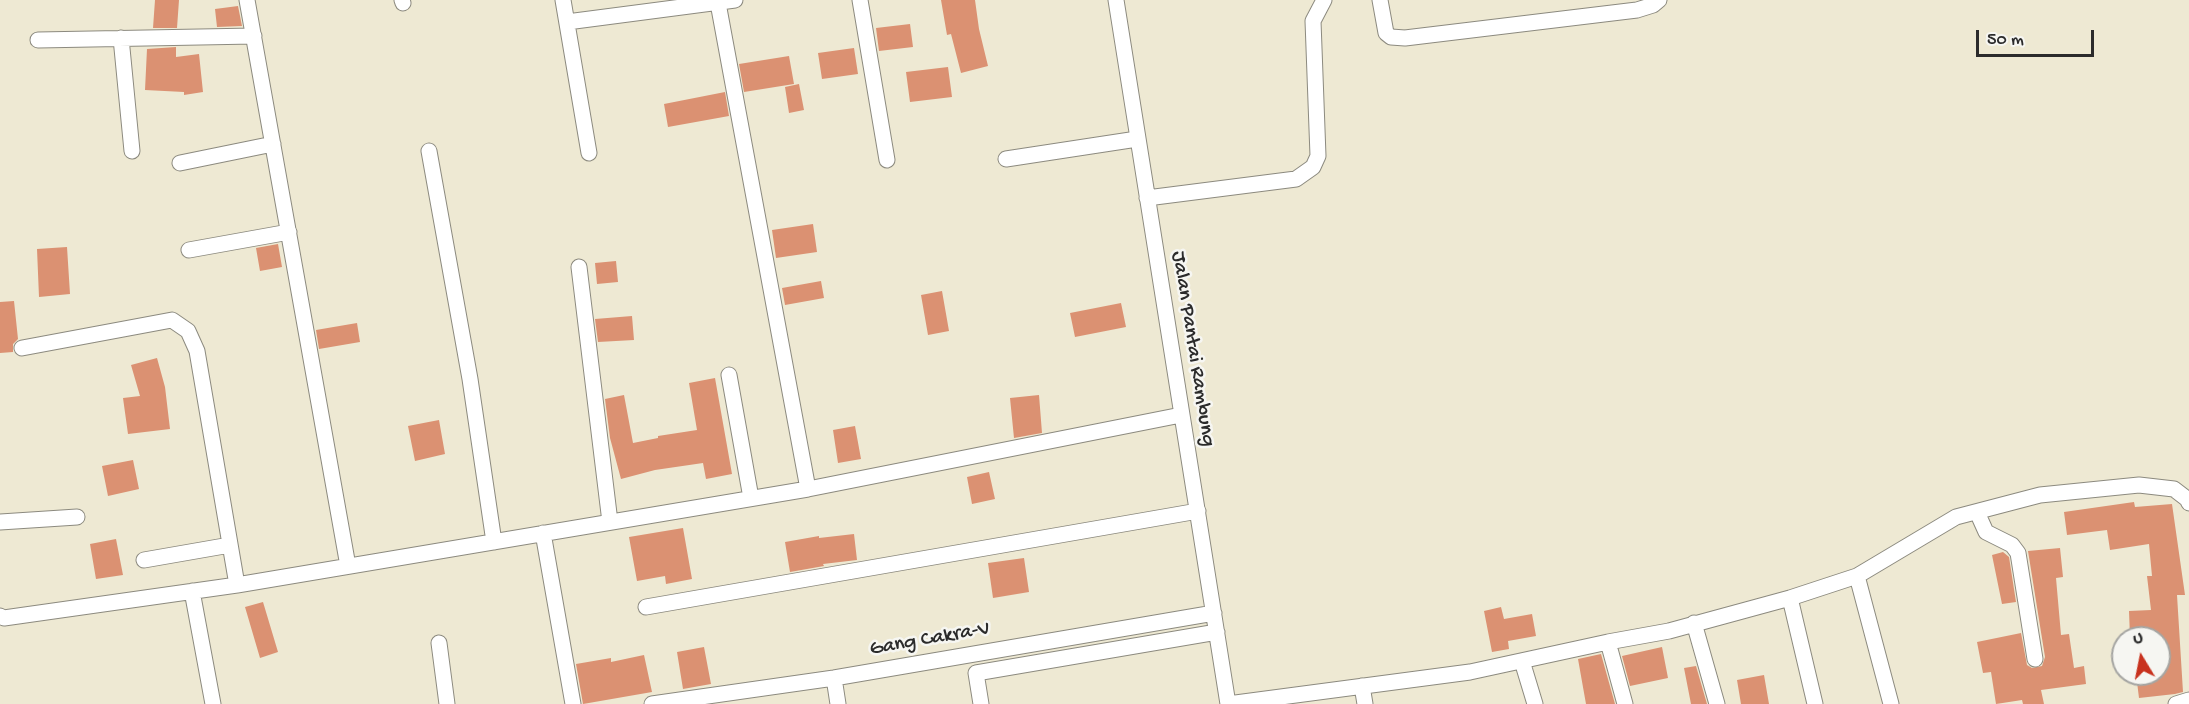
<!DOCTYPE html>
<html>
<head>
<meta charset="utf-8">
<style>
	body { margin:0 }
	#map { position:relative; width:2189px; height:704px; overflow:hidden; background:#eee9d3; font-family:"Gochi Hand",sans-serif }
	canvas { display:block }
	.north { position:absolute; left:2111px; top:626px; width:60px; height:60px; box-sizing:border-box; background:#f6f6f2; border:2px solid #a5a5a2; border-radius:50%; rotate:350deg; font-size:16px; font-weight:700; line-height:24px; text-align:center; color:#2b2b2b }
	.north::after { content:''; display:block; margin:auto; width:21px; height:27px; background:#c8321e; clip-path:polygon(50% 0,100% 100%,50% 72%,0 100%) }
	.scale { position:absolute; left:1976px; top:30px; width:118px; height:27px; box-sizing:border-box; border:3px solid #2b2b2b; border-top:0; padding-left:8px; font-size:18px; line-height:21px; white-space:nowrap; color:#2b2b2b; -webkit-text-stroke:4px #f6f6f2; paint-order:stroke }
</style>
</head>
<body>
<div id="map">
<canvas width="2189" height="704"></canvas>
<div class="north">U</div>
<div class="scale">50 m</div>
</div>
<script>
const context = document.querySelector('canvas').getContext('2d');
context.lineJoin = 'round';
function fillPath(path, color) { context.fillStyle = color; context.fill(path, 'evenodd'); }
const poly = rows => new Path2D(rows.map(r => 'M' + r).join(''));
function strokePath(path, color, width, dash) { context.strokeStyle = color; context.lineWidth = width; context.lineCap = dash ? 'butt' : 'round'; context.setLineDash(dash || []); context.stroke(path); }
function drawText(font, color, halo, rows, align = 'center') {
  context.font = font + ' "Gochi Hand",sans-serif'; context.lineWidth = 5; context.setLineDash([]); context.textBaseline = 'middle'; context.strokeStyle = halo; context.fillStyle = color; for (const [text, x, y, turn = 0] of rows) {
    context.save(); context.translate(x, y); context.rotate((+turn || 0) * Math.PI / 180); context.textAlign = isNaN(turn) ? turn : align; if (halo) context.strokeText(text, 0, 0); context.fillText(text, 0, 0); context.restore();
  }
}
const building = poly([
	[155,0,179,0,177,28,153,28],
	[941,0,975,0,979,29,988,66,961,73,951,34,947,35],
	[238,6,242,26,217,27,215,9],
	[910,24,913,47,879,51,876,28],
	[176,47,176,57,199,54,203,92,184,95,184,92,145,90,147,49],
	[854,48,858,74,822,79,818,53],
	[789,56,794,84,744,92,739,64],
	[948,67,952,97,910,102,906,72],
	[799,84,804,110,789,113,785,87],
	[725,92,729,116,668,127,664,104],
	[813,224,817,252,776,258,772,230],
	[278,244,282,267,260,271,256,248],
	[67,247,70,294,39,297,37,249],
	[616,261,618,282,597,284,595,263],
	[821,281,824,298,785,305,782,288],
	[942,291,949,331,928,335,921,295],
	[14,301,18,339,13,344,13,352,0,353,0,302],
	[1121,303,1126,327,1075,337,1070,313],
	[632,316,634,340,598,342,595,319],
	[357,323,360,342,319,349,316,330],
	[157,358,165,387,170,429,128,434,123,398,140,396,131,365],
	[715,378,732,474,706,479,703,463,655,470,621,479,610,438,605,399,624,395,633,443,658,438,658,436,697,430,689,383],
	[1039,395,1042,433,1014,438,1010,398],
	[439,420,445,454,415,461,408,426],
	[855,426,861,459,838,463,833,430],
	[133,460,139,489,108,496,102,466],
	[989,472,995,499,972,504,967,477],
	[2134,502,2135,507,2172,504,2185,595,2177,595,2183,692,2175,694,2139,698,2136,674,2159,674,2159,638,2130,638,2129,611,2151,610,2147,576,2152,576,2149,544,2110,550,2107,530,2067,535,2064,512],
	[683,528,692,579,666,584,665,576,637,581,629,537],
	[854,534,857,560,823,564,824,566,790,572,785,542,819,536,819,538],
	[116,539,123,575,96,579,90,544],
	[2060,548,2063,577,2056,578,2061,635,2069,634,2074,668,2084,666,2086,684,2041,690,2044,704,2023,704,2022,700,1996,704,1991,672,1983,673,1977,642,2021,633,2027,665,2032,668,2042,666,2045,657,2028,551],
	[2003,552,2009,557,2016,602,2002,604,1992,555],
	[1024,558,1029,592,993,598,988,563],
	[263,602,278,652,260,658,245,607],
	[1501,607,1504,619,1532,614,1536,636,1508,641,1509,649,1492,652,1484,611],
	[704,647,711,684,683,689,677,652],
	[1662,647,1668,678,1630,686,1622,656],
	[1601,654,1615,704,1586,704,1578,659],
	[644,655,652,692,583,704,576,664,611,658,611,662],
	[1696,666,1707,704,1691,704,1684,668],
	[1764,675,1769,704,1741,704,1737,680]
]);
const street = poly([
	[247,0,348,566],
	[402,0,403,3],
	[563,0,589,153],
	[860,0,887,160],
	[1116,0,1228,704],
	[1380,0,1386,33,1391,37,1405,38,1637,10,1653,5,1659,0],
	[718,3,808,489],
	[567,22,735,0],
	[121,38,132,151],
	[38,40,254,36],
	[429,151,470,379,494,542],
	[1006,159,1137,139],
	[180,163,273,144],
	[1147,198,1296,179,1313,167,1318,156,1313,21,1324,0],
	[189,250,289,232],
	[579,267,610,522],
	[22,348,172,320,188,331,197,351,237,585],
	[729,375,751,498],
	[1977,512,1986,532,2012,545,2018,553,2035,659],
	[0,522,77,517],
	[543,533,573,704],
	[144,560,230,545],
	[1857,576,1891,704],
	[192,591,213,704],
	[1790,598,1815,704],
	[646,607,1198,511],
	[0,616,4,618,237,585,808,489,1181,415],
	[1694,623,1717,704],
	[1608,642,1625,704],
	[439,643,447,704],
	[1522,661,1535,704],
	[834,678,838,704],
	[1362,686,1365,704],
	[652,704,834,678,1214,613],
	[981,704,976,673,1217,632],
	[1228,704,1470,672,1608,642,1669,631,1790,598,1857,576,1956,517,2040,495,2139,485,2174,489,2187,499,2189,503],
	[2176,704,2189,700]
]);
const streetNames = [
	["Jalan Pantai Rambung",1192,349,81],
	["Gang Cakra-V",930,640,-10]
];
fillPath(building, '#db9172');
strokePath(street, '#8c8a7f', 17);
strokePath(street, '#fff', 15);
drawText('21px', '#2b2b2b', '#f6f6f2', streetNames);
</script>
</body>
</html>
